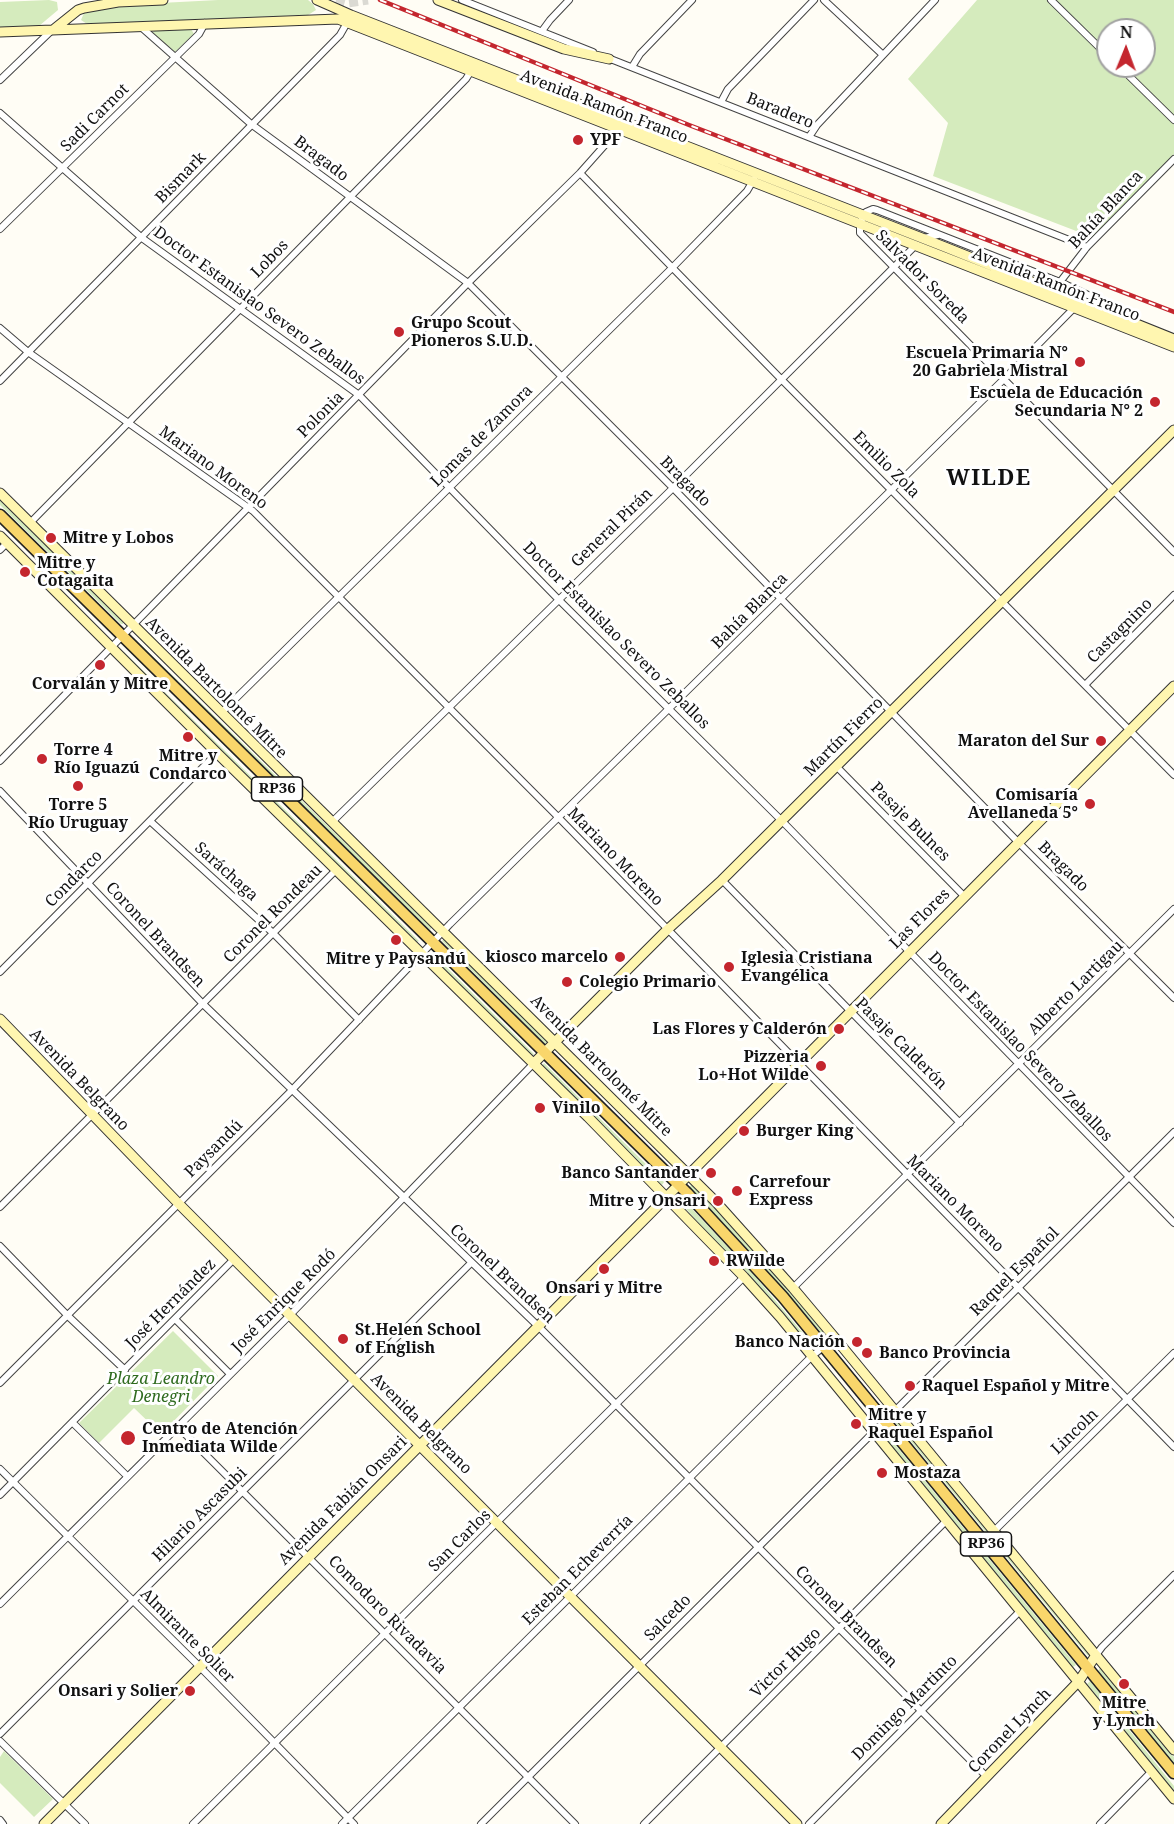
<!DOCTYPE html>
<html>
<head>
<meta charset="utf-8">
<style>
	body { margin:0 }
	#map { position:relative; width:1174px; height:1824px; overflow:hidden; background:#fffdf5; font-family:"Noto Serif",serif }
	canvas { display:block }
	.north { position:absolute; left:1096px; top:18px; width:60px; height:60px; box-sizing:border-box; background:#fff; border:2px solid #a0a0a0; border-radius:50%; rotate:1deg; font-size:16px; font-weight:700; line-height:24px; text-align:center; color:#111 }
	.north::after { content:''; display:block; margin:auto; width:21px; height:27px; background:#c4262e; clip-path:polygon(50% 0,100% 100%,50% 72%,0 100%) }
</style>
</head>
<body>
<div id="map">
<canvas width="1174" height="1824"></canvas>
<div class="north">N</div>
</div>
<script>
const context = document.querySelector('canvas').getContext('2d');
context.lineJoin = 'round';
function fillPath(path, color) { context.fillStyle = color; context.fill(path, 'evenodd'); }
const poly = rows => new Path2D(rows.map(r => 'M' + r).join(''));
function strokePath(path, color, width, dash) { context.strokeStyle = color; context.lineWidth = width; context.lineCap = dash ? 'butt' : 'round'; context.setLineDash(dash || []); context.stroke(path); }
function drawText(font, color, halo, rows, align = 'center') {
  context.font = font + ' "Noto Serif",serif'; context.lineWidth = 6; context.setLineDash([]); context.textBaseline = 'middle'; context.strokeStyle = halo; context.fillStyle = color; for (const [text, x, y, turn = 0] of rows) {
    context.save(); context.translate(x, y); context.rotate((+turn || 0) * Math.PI / 180); context.textAlign = isNaN(turn) ? turn : align; if (halo) context.strokeText(text, 0, 0); context.fillText(text, 0, 0); context.restore();
  }
}
const green = poly([
	[49,0,57,2,58,10,39,26,0,29,0,2],
	[218,0,308,0,313,4,316,10,308,15,87,24,81,20,84,13,103,6],
	[977,0,1174,0,1174,154,1097,239,933,176,948,123,908,79],
	[1108,30,1144,30,1144,66,1108,66],
	[191,29,194,34,175,52,152,33,155,30],
	[0,500,123,622,123,624,121,624,0,505],
	[136,640,432,927,430,930,135,643],
	[124,652,419,941,417,942,121,655],
	[444,939,548,1041,545,1044,442,941],
	[432,953,534,1054,532,1057,429,955],
	[544,1063,664,1182,662,1185,542,1066],
	[693,1183,789,1289,827,1334,825,1337,689,1187],
	[681,1197,753,1274,813,1345,810,1347,677,1199],
	[173,1331,218,1376,161,1434,134,1408,99,1443,79,1423],
	[897,1419,1090,1654,1088,1656,894,1421],
	[884,1431,1076,1665,1073,1667,881,1433],
	[1100,1668,1174,1757,1174,1764,1098,1671],
	[1090,1681,1174,1786,1174,1792,1087,1684],
	[4,1751,53,1799,34,1817,0,1783,0,1757]
]);
const secondaryTunnel = poly([
	[336,0,347,3,368,0]
]);
const street = poly([
	[462,0,593,52],
	[824,0,883,55],
	[1051,0,1108,56],
	[141,27,251,124,468,283,673,488,1018,842,1174,998],
	[542,31,550,20,569,0],
	[608,58,1087,247],
	[1119,66,1174,120],
	[632,67,640,54,692,0],
	[0,80,52,30],
	[721,102,728,89,814,0],
	[0,113,142,238,359,395,558,599,782,821,1174,1223],
	[809,137,817,125,935,0],
	[580,173,781,379,1174,775],
	[0,229,199,34,205,23],
	[924,238,938,235],
	[1060,282,1087,247,1174,159],
	[1113,312,1103,302,1060,282,877,210,873,209,866,212,860,223,860,233,864,237,1174,552],
	[0,328,28,352,253,511,559,818,1174,1447],
	[0,381,340,35,348,21],
	[30,523,466,79,472,69],
	[0,550,7,543],
	[1085,685,1174,595],
	[221,713,672,268,747,191,754,179],
	[0,761,468,283,580,173,612,137,618,127],
	[836,766,964,896],
	[0,791,203,1004,539,1327,986,1776],
	[150,821,273,933,359,1020],
	[332,822,673,488,916,245],
	[722,880,960,1123],
	[0,972,217,753],
	[0,1207,336,870],
	[0,1246,68,1316,125,1370],
	[793,1288,1174,909],
	[176,1320,230,1374],
	[0,1383,291,1091,450,924,1003,380,1074,308],
	[73,1423,127,1476],
	[177,1426,575,1824],
	[0,1469,200,1667,354,1824],
	[0,1495,234,1259],
	[995,1530,1174,1353],
	[0,1604,290,1315,533,1064],
	[1096,1655,1102,1647,1174,1575],
	[0,1734,471,1263],
	[0,1741,85,1824],
	[0,1820,3,1824],
	[193,1824,744,1277],
	[342,1824,812,1356,835,1338],
	[481,1824,1174,1132],
	[644,1824,947,1520],
	[809,1824,1021,1610],
	[1100,1824,1152,1771]
]);
const secondary = poly([
	[317,0,351,15,945,247,1174,339],
	[438,0,564,49,609,59],
	[53,30,78,10,84,8,118,2,163,0],
	[0,32,338,19,1174,347],
	[0,493,716,1202,793,1288,835,1338,1174,1750],
	[0,536,217,753,588,1117,744,1277,780,1317,1174,1799],
	[0,1019,179,1204,797,1824],
	[533,1064,667,930,722,880,1174,430],
	[44,1824,1174,686],
	[941,1824,1079,1681,1096,1655]
]);
const primary = poly([
	[0,515,687,1193,783,1297,1174,1773]
]);
const rail = poly([
	[380,0,689,125,1174,312]
]);
const markers = [
	[578,140,6,"#c4262e"],
	[399,332,6,"#c4262e"],
	[1080,362,6,"#c4262e"],
	[1155,402,6,"#c4262e"],
	[51,538,6,"#c4262e"],
	[25,572,6,"#c4262e"],
	[100,665,6,"#c4262e"],
	[188,737,6,"#c4262e"],
	[1101,741,6,"#c4262e"],
	[42,759,6,"#c4262e"],
	[78,786,6,"#c4262e"],
	[1090,804,6,"#c4262e"],
	[396,940,6,"#c4262e"],
	[620,957,6,"#c4262e"],
	[729,967,6,"#c4262e"],
	[567,982,6,"#c4262e"],
	[839,1029,6,"#c4262e"],
	[821,1066,6,"#c4262e"],
	[540,1108,6,"#c4262e"],
	[744,1131,6,"#c4262e"],
	[711,1173,6,"#c4262e"],
	[737,1191,6,"#c4262e"],
	[718,1201,6,"#c4262e"],
	[714,1261,6,"#c4262e"],
	[604,1269,6,"#c4262e"],
	[343,1339,6,"#c4262e"],
	[857,1342,6,"#c4262e"],
	[867,1353,6,"#c4262e"],
	[910,1386,6,"#c4262e"],
	[856,1424,6,"#c4262e"],
	[128,1438,8,"#c4262e"],
	[882,1473,6,"#c4262e"],
	[1124,1684,6,"#c4262e"],
	[190,1691,6,"#c4262e"]
];
const shields = [
	[277,789,51],
	[986,1544,51]
];
const shieldNames = [
	["RP36",277,789],
	["RP36",986,1544]
];
const streetNames = [
	["Avenida Ramón Franco",604,107,21],
	["Baradero",780,111,22],
	["Sadi Carnot",95,118,-45],
	["Bragado",321,159,37],
	["Bismark",181,178,-46],
	["Bahía Blanca",1106,210,-47],
	["Lobos",270,259,-46],
	["Salvador Soreda",922,277,45],
	["Avenida Ramón Franco",1056,285,21],
	["Doctor Estanislao Severo Zeballos",259,306,36],
	["Polonia",321,415,-45],
	["Lomas de Zamora",482,436,-45],
	["Emilio Zola",886,465,45],
	["Mariano Moreno",213,468,36],
	["Bragado",685,482,45],
	["General Pirán",612,528,-44],
	["Bahía Blanca",750,611,-45],
	["Castagnino",1120,631,-45],
	["Doctor Estanislao Severo Zeballos",616,636,45],
	["Avenida Bartolomé Mitre",216,688,45],
	["Martín Fierro",844,737,-45],
	["Pasaje Bulnes",910,822,45],
	["Mariano Moreno",615,857,46],
	["Bragado",1063,867,45],
	["Saráchaga",226,872,42],
	["Condarco",74,879,-45],
	["Coronel Rondeau",273,914,-45],
	["Las Flores",920,919,-45],
	["Coronel Brandsen",155,935,47],
	["Alberto Lartigau",1076,988,-45],
	["Pasaje Calderón",901,1044,45],
	["Doctor Estanislao Severo Zeballos",1020,1047,46],
	["Avenida Bartolomé Mitre",601,1066,45],
	["Avenida Belgrano",79,1080,46],
	["Paysandú",214,1149,-45],
	["Mariano Moreno",955,1204,45],
	["Raquel Español",1015,1272,-45],
	["Coronel Brandsen",502,1274,43],
	["José Enrique Rodó",284,1301,-45],
	["José Hernández",171,1304,-45],
	["Avenida Belgrano",421,1424,45],
	["Lincoln",1075,1432,-44],
	["Avenida Fabián Onsari",343,1501,-45],
	["Hilario Ascasubi",200,1515,-45],
	["San Carlos",460,1541,-45],
	["Esteban Echeverría",578,1570,-45],
	["Comodoro Rivadavia",387,1615,45],
	["Coronel Brandsen",846,1617,45],
	["Salcedo",668,1618,-45],
	["Almirante Solier",187,1636,45],
	["Victor Hugo",786,1663,-45],
	["Domingo Martinto",905,1708,-45],
	["Coronel Lynch",1010,1731,-46]
];
const poiNames = [
	["YPF",590,140],
	["Grupo Scout",411,323],
	["Pioneros S.U.D.",411,341],
	["Escuela Primaria N°",1068,353,"right"],
	["20 Gabriela Mistral",1068,371,"right"],
	["Escuela de Educación",1143,393,"right"],
	["Secundaria N° 2",1143,411,"right"],
	["Mitre y Lobos",63,538],
	["Mitre y",37,563],
	["Cotagaita",37,581],
	["Corvalán y Mitre",100,684,"center"],
	["Maraton del Sur",1089,741,"right"],
	["Torre 4",54,750],
	["Río Iguazú",54,768],
	["Mitre y",188,756,"center"],
	["Condarco",188,774,"center"],
	["Comisaría",1078,795,"right"],
	["Avellaneda 5°",1078,813,"right"],
	["Torre 5",78,805,"center"],
	["Río Uruguay",78,823,"center"],
	["kiosco marcelo",608,957,"right"],
	["Iglesia Cristiana",741,958],
	["Evangélica",741,976],
	["Mitre y Paysandú",396,959,"center"],
	["Colegio Primario",579,982],
	["Las Flores y Calderón",827,1029,"right"],
	["Pizzeria",809,1057,"right"],
	["Lo+Hot Wilde",809,1075,"right"],
	["Vinilo",552,1108],
	["Burger King",756,1131],
	["Banco Santander",699,1173,"right"],
	["Carrefour",749,1182],
	["Express",749,1200],
	["Mitre y Onsari",706,1201,"right"],
	["RWilde",726,1261],
	["Onsari y Mitre",604,1288,"center"],
	["St.Helen School",355,1330],
	["of English",355,1348],
	["Banco Nación",845,1342,"right"],
	["Banco Provincia",879,1353],
	["Raquel Español y Mitre",922,1386],
	["Mitre y",868,1415],
	["Raquel Español",868,1433],
	["Centro de Atención",142,1429],
	["Inmediata Wilde",142,1447],
	["Mostaza",894,1473],
	["Onsari y Solier",178,1691,"right"],
	["Mitre",1124,1703,"center"],
	["y Lynch",1124,1721,"center"]
];
const parkNames = [
	["Plaza Leandro",161,1379],
	["Denegri",161,1397]
];
const districtNames = [
	["WILDE",989,479]
];
fillPath(green, '#d5ebbd');
strokePath(secondaryTunnel, '#dbdad3', 9, [9, 4.5]);
strokePath(street, '#444', 8);
strokePath(secondary, '#333', 11);
strokePath(primary, '#222', 13);
strokePath(street, '#fff', 6);
strokePath(secondary, '#fff6b0', 9);
strokePath(primary, '#f9d66b', 10);
strokePath(rail, '#c4262e', 4.5);
strokePath(rail, '#fff', 2, [7]);
for (const [x, y, r, color] of markers) { const dot = new Path2D(); dot.arc(x, y, r, 0, 2 * Math.PI); context.fillStyle = color; context.fill(dot); strokePath(dot, '#fff', 2); }
for (const [x, y, w] of shields) { const box = new Path2D(); box.roundRect(x - w / 2, y - 12, w, 24, 4.5); context.fillStyle = '#fff'; context.fill(box); strokePath(box, '#111', 1.5); }
drawText('bold 15px', '#111', null, shieldNames);
drawText('16px', '#111', '#fff', streetNames);
drawText('bold 16px', '#111', '#fff', poiNames, 'left');
drawText('italic 16px', '#2f6b1f', '#fff', parkNames);
context.letterSpacing = '1.5px';
drawText('bold 22px', '#111', '#fff', districtNames);
context.letterSpacing = '0px';
</script>
</body>
</html>
